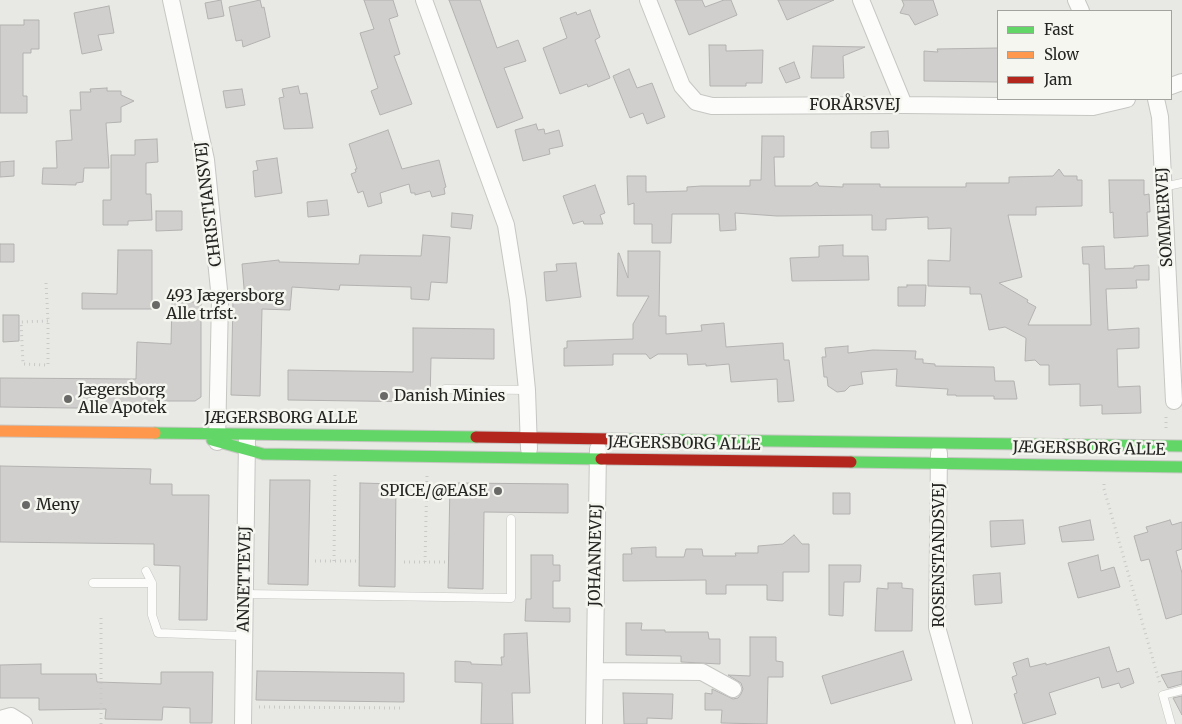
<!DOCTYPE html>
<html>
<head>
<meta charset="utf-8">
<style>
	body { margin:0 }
	#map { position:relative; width:1182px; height:724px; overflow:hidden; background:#e8e8e4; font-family:Merriweather,serif }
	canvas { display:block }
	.legend { position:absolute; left:997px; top:10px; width:175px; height:90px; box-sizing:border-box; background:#f6f6f0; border:1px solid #a2a29e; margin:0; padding:6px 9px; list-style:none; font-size:15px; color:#252523 }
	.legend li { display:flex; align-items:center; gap:10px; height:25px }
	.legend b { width:25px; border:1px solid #a2a29e }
</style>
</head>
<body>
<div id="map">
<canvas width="1182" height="724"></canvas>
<ul class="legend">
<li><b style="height:6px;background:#63d668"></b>Fast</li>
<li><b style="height:6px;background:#ff974d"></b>Slow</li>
<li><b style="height:6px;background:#b3261e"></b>Jam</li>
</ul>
</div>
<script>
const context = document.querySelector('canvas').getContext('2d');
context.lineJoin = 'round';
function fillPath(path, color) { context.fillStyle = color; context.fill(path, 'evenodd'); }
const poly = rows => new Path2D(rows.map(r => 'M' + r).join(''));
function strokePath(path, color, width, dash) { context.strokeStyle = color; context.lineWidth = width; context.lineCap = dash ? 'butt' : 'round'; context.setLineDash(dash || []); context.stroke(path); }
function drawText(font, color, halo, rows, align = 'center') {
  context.font = font + ' Merriweather,serif'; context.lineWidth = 5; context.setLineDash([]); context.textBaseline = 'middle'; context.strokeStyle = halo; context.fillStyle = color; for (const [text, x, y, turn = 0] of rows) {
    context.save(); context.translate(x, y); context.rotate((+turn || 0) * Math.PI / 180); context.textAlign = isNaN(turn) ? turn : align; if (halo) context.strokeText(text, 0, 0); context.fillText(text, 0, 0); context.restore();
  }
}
const building = poly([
	[221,0,224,16,208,19,205,3,221,0],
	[260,0,262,8,264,7,270,37,243,47,242,40,236,41,229,7,260,0],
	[364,0,393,0,398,16,389,19,400,54,394,56,412,104,380,115,371,91,378,88,360,33,374,29,364,0],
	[449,0,480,0,497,48,518,40,526,61,504,68,523,118,497,128,449,0],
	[675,0,702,0,705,7,724,0,731,0,737,15,689,35,675,0],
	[778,0,834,0,787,20,778,0],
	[902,0,933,0,938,15,915,25,909,15,900,13,904,5,902,0],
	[109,6,114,33,98,35,102,50,82,54,74,13,109,6],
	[590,10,600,37,595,40,610,78,588,87,587,84,560,94,543,48,567,38,560,18,576,12,577,15,590,10],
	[24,20,39,20,39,49,31,49,31,53,23,53,23,96,27,96,27,113,0,113,0,25,24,25,24,20],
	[709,45,726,45,726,51,763,50,762,83,746,83,746,86,710,86,709,45],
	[813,46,865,47,843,56,844,78,811,78,813,46],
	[998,48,998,82,924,81,924,51,938,52,937,49,998,48],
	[794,62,800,78,786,83,779,68,794,62],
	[629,69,637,88,652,83,665,117,647,124,643,113,630,118,613,76,629,69],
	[298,86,300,94,307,93,313,128,284,129,279,98,284,97,282,89,298,86],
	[107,88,107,91,121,91,121,95,134,101,121,107,121,122,106,123,109,168,84,168,83,182,76,183,76,185,42,184,43,168,57,168,56,141,72,140,70,110,81,110,80,92,91,92,90,89,107,88],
	[242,89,245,105,226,108,223,91,242,89],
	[536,124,538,130,544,129,545,134,559,130,563,146,549,149,550,154,523,161,515,130,536,124],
	[388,130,402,169,439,160,446,187,444,188,445,194,432,197,430,191,415,195,415,193,411,193,409,184,380,193,382,203,368,207,363,191,358,193,351,174,356,172,355,169,357,169,349,144,388,130],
	[888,131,889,148,871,148,871,132,888,131],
	[762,136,784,136,784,157,774,157,775,186,811,186,817,182,819,186,843,187,843,184,880,184,880,187,966,187,966,183,1009,183,1009,177,1053,176,1059,169,1064,176,1077,176,1077,180,1082,180,1082,206,1036,207,1036,215,1008,215,1022,277,999,283,1028,300,1027,302,1036,307,1028,325,1091,325,1089,264,1083,264,1082,247,1104,246,1105,269,1134,268,1134,266,1149,265,1149,280,1136,280,1137,288,1106,289,1108,330,1139,328,1139,348,1117,349,1118,387,1140,386,1141,413,1102,414,1102,405,1080,406,1080,384,1049,385,1049,365,1040,365,1035,360,1025,361,1026,338,1005,327,989,330,981,294,970,294,970,287,928,286,928,260,950,261,951,228,928,229,928,217,886,219,886,230,872,230,872,215,777,216,735,213,736,230,720,231,719,214,672,214,671,243,652,243,652,224,634,224,634,203,628,205,627,176,646,176,646,192,687,191,687,187,701,186,750,186,750,180,761,180,762,136],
	[157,139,158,162,146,163,146,194,151,194,152,220,128,221,128,225,103,225,103,200,111,200,111,155,135,155,135,140,157,139],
	[277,158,282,193,255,197,253,171,258,170,256,161,277,158],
	[14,161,14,176,0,177,0,162,14,161],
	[1109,180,1144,180,1144,195,1149,194,1150,212,1147,212,1148,236,1114,238,1113,212,1110,213,1109,180],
	[595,185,605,213,600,215,603,224,584,224,583,221,573,224,563,196,595,185],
	[327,200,329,215,308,217,307,202,327,200],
	[156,211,182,211,182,230,156,231,156,211],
	[452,213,473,215,471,229,451,227,452,213],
	[423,235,450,237,447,283,431,282,429,300,411,299,411,287,340,285,339,290,292,287,290,310,262,309,260,396,231,395,233,300,245,300,242,264,279,260,279,262,359,264,360,255,421,256,423,235],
	[0,244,14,244,14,262,0,262,0,244],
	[843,245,843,256,868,256,869,280,792,281,790,258,819,257,819,246,843,245],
	[118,250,152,250,152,309,82,309,82,293,117,294,118,250],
	[628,251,660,251,659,316,666,316,666,334,702,331,701,325,724,323,726,347,783,343,784,360,789,360,794,401,778,402,777,379,731,382,729,364,706,366,706,364,688,365,687,354,658,354,650,359,646,354,613,354,613,365,564,366,564,348,567,348,567,341,633,339,633,324,649,296,617,296,618,253,619,253,628,278,628,251],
	[576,263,581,297,546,301,544,272,557,271,556,264,576,263],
	[907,285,926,285,925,306,898,306,898,287,907,287,907,285],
	[172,302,201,302,201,397,195,401,148,401,148,409,0,407,0,378,136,379,137,342,171,344,172,302],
	[3,315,19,315,19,341,3,342,3,315],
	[413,328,494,329,494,359,431,358,430,402,288,400,288,370,413,372,413,328],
	[848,346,848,353,873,350,916,351,915,359,923,359,923,363,935,364,935,366,994,367,995,381,1014,381,1017,399,994,399,994,396,956,396,956,395,947,395,948,389,896,386,897,369,861,372,863,384,850,386,845,391,837,392,828,386,827,377,824,377,822,357,826,357,825,348,848,346],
	[0,466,151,469,150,484,172,484,172,495,209,495,207,620,179,620,180,566,154,565,154,544,0,542,0,466],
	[270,480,310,480,308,585,268,584,270,480],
	[360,483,396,484,395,587,359,586,360,483],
	[450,483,568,484,568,513,484,512,483,589,448,588,450,483],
	[833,493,850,493,850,514,833,514,833,493],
	[1023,520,1025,544,991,547,990,521,1023,520],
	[1090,520,1094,540,1062,542,1059,527,1090,520],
	[1170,520,1172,525,1182,522,1182,549,1176,551,1182,573,1182,614,1166,619,1149,559,1141,561,1134,536,1148,532,1146,527,1170,520],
	[794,535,802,544,809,544,809,572,783,572,783,601,767,600,767,585,726,585,726,594,706,594,706,580,623,581,623,554,632,554,631,548,656,547,656,557,684,557,686,549,702,549,703,556,736,556,735,553,758,553,758,546,783,544,794,535],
	[531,555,553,555,553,565,560,565,560,581,553,581,553,608,570,608,570,622,525,621,526,599,531,599,531,555],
	[1098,555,1101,571,1114,567,1120,587,1078,598,1068,563,1098,555],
	[829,565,861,565,860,582,844,582,843,616,829,615,829,565],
	[1000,573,1002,603,975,605,973,575,1000,573],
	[888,583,902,583,902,588,913,589,912,631,875,631,877,588,888,589,888,583],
	[626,623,642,623,641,630,665,630,665,632,708,632,709,639,720,639,720,664,681,662,681,656,626,655,626,623],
	[527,633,530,693,512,693,513,724,481,724,482,683,455,682,455,661,471,662,471,664,502,665,501,657,504,657,504,634,527,633],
	[750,637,776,637,776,661,783,662,783,677,768,677,767,724,721,723,722,710,705,710,705,693,712,694,712,689,733,699,738,698,741,694,743,689,741,683,728,675,750,676,750,637],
	[1109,647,1117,672,1129,668,1134,683,1121,688,1119,683,1102,688,1099,677,1049,693,1056,714,1023,724,1014,694,1017,693,1012,677,1017,675,1013,663,1028,658,1030,667,1046,663,1046,665,1109,647],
	[903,651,912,680,831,704,822,676,903,651],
	[41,664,41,674,96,674,97,682,161,684,161,672,213,672,212,723,190,723,190,708,163,707,162,720,105,719,106,709,39,710,39,698,0,698,0,665,41,664],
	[257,671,404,673,404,702,256,700,257,671],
	[1182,671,1182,684,1168,688,1161,675,1182,671],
	[623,693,673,694,672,719,647,718,647,724,624,724,623,693],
	[1182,696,1182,715,1173,698,1182,696]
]);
const path = poly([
	[46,283,48,321,48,365,23,364,21,322,48,321],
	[1166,428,1166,414],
	[1104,484,1104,489,1160,684],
	[315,561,356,561],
	[334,561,335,473],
	[404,562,446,562],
	[425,562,427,474],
	[259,707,400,708],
	[101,724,101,614]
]);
const lane = poly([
	[1163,187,1182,183],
	[445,389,527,390],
	[146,571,152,583,152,615,158,633,244,636],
	[93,583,152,583],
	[245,594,511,598,511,519],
	[1171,724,1163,695,1182,690]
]);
const street = poly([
	[171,0,206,160,220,300,217,442],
	[424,0,506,225,518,300,527,390,529,449],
	[648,0,682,86,696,102,712,106,904,105,1093,107,1127,99],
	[861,0,904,105],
	[1076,0,1081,11],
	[1171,86,1182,82],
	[1156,99,1160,117,1174,401],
	[939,453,937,627,964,724],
	[595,671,702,672,733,689],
	[0,719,11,716,24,724],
	[243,724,247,439],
	[594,724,598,449]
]);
const fast = poly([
	[155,433,476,437],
	[612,439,1182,446],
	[212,440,263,454,601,459],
	[851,462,1182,467]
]);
const slow = poly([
	[0,431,155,433]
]);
const jam = poly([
	[476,437,612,439],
	[601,459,851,462]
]);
const markers = [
	[156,305,5,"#696967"],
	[384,396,5,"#696967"],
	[68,399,5,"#696967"],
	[498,491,5,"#696967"],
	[26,505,5,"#696967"]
];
const streetNames = [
	["FORÅRSVEJ",855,105],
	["CHRISTIANSVEJ",209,204,-97],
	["SOMMERVEJ",1165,217,-93],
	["JÆGERSBORG ALLE",281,418],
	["JÆGERSBORG ALLE",684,444,1],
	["JÆGERSBORG ALLE",1089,449,1],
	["JOHANNEVEJ",596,555,-89],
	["ROSENSTANDSVEJ",939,555,-90],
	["ANNETTEVEJ",245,579,-89]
];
const poiNames = [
	["493 Jægersborg",166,296],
	["Alle trfst.",166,314],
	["Jægersborg",78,390],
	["Alle Apotek",78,408],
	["Danish Minies",394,396],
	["SPICE/@EASE",488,491,"right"],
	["Meny",36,505]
];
fillPath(building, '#d0cfcd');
strokePath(building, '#b3b2b1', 1);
strokePath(lane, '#c6c6c3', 9);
strokePath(street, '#c6c6c3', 18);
strokePath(fast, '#c6c6c3', 13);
strokePath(slow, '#c6c6c3', 13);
strokePath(jam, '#c6c6c3', 13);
strokePath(path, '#c9c9c8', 3, [1, 4]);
strokePath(lane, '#fcfcfb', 8);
strokePath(street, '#fcfcfb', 16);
strokePath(fast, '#63d668', 11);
strokePath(slow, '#ff974d', 11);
strokePath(jam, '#b3261e', 11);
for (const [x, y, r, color] of markers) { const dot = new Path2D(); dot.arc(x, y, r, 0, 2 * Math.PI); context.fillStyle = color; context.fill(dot); strokePath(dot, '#f6f6f0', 2); }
drawText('16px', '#252523', '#f6f6f0', streetNames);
drawText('16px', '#252523', '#f6f6f0', poiNames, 'left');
</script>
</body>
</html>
